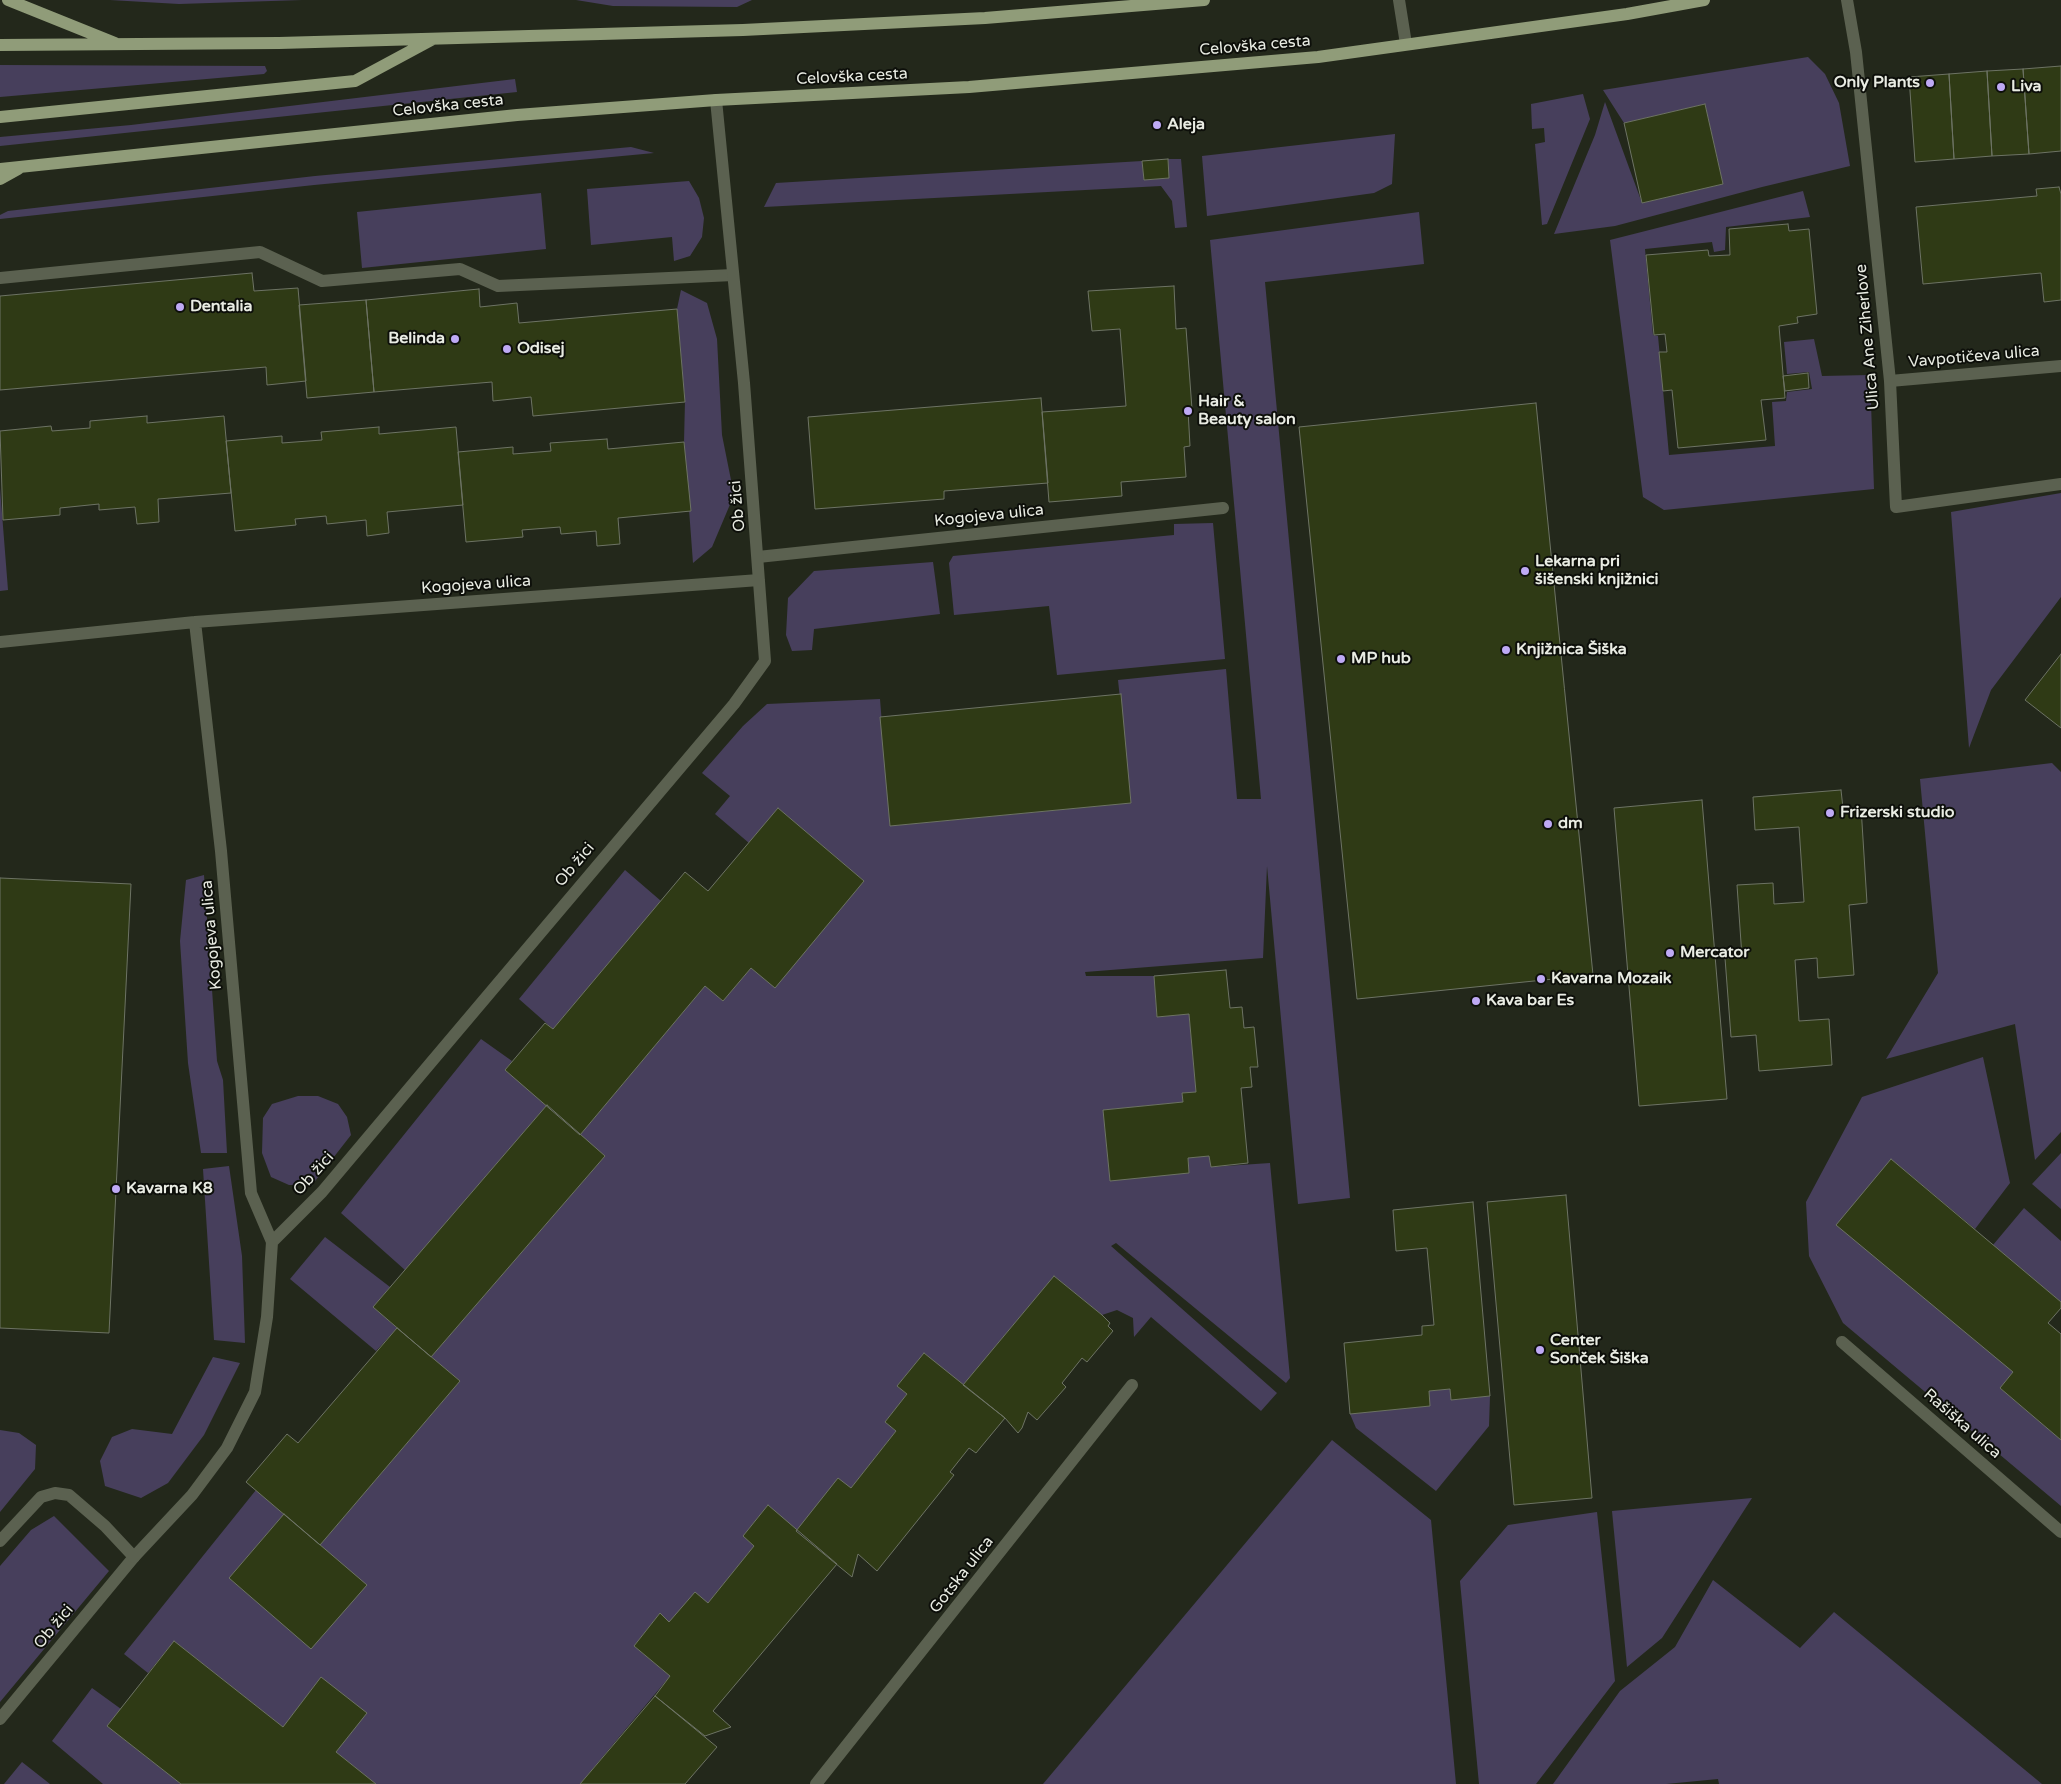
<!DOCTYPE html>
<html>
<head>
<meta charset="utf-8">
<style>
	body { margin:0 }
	canvas { display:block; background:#23281b }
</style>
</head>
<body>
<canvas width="2061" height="1784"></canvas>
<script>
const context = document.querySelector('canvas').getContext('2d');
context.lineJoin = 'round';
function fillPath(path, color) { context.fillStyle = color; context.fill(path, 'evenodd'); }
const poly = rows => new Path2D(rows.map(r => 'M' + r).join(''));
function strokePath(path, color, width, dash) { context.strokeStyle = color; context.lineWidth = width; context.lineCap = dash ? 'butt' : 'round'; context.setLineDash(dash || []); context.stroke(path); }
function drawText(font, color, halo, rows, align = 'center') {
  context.font = font + ' "Varela Round",sans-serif'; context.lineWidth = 4; context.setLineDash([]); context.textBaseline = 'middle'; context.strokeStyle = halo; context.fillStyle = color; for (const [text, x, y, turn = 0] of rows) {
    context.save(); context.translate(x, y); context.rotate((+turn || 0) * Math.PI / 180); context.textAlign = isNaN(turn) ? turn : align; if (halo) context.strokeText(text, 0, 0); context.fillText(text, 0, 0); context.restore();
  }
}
const green = poly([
	[110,0,302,0,179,4],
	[576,0,752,0,737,7,613,6],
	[1808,57,1825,74,1839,103,1850,166,1762,187,1615,226,1554,234,1595,135,1605,102,1642,203,1723,184,1705,104,1624,123,1603,90],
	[0,65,265,66,267,71,264,74,0,97],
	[515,79,517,92,0,146,0,137,131,125],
	[1583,94,1590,119,1547,224,1542,225,1535,144,1545,142,1544,128,1532,129,1531,104],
	[1395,134,1392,184,1374,193,1207,216,1202,156],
	[631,147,654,153,314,185,0,219,0,215,8,211,315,176],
	[1168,159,1181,159,1187,227,1175,228,1172,201,1161,186,764,207,776,183,1142,161,1144,180,1169,178],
	[689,181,699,198,704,218,702,237,690,256,674,261,672,237,591,245,587,189],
	[1803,191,1810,217,1726,227,1725,250,1714,252,1712,242,1645,249,1653,335,1658,336,1669,455,1775,446,1772,402,1786,401,1787,392,1812,389,1809,372,1787,374,1784,342,1814,339,1822,376,1870,375,1874,489,1664,510,1643,497,1610,240],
	[541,193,546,249,362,268,357,212],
	[1419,212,1424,264,1265,282,1350,1198,1298,1204,1267,866,1263,958,1085,972,1086,976,1154,976,1157,1017,1189,1014,1196,1092,1182,1093,1183,1102,1103,1110,1110,1180,1189,1173,1188,1158,1209,1156,1211,1167,1270,1163,1290,1378,1286,1383,1116,1243,1111,1246,1277,1393,1261,1411,1151,1317,1134,1337,1133,1318,1117,1310,1102,1315,1054,1276,963,1385,924,1353,897,1386,907,1394,885,1422,896,1431,851,1488,796,1531,768,1505,743,1536,754,1546,708,1603,669,1622,659,1614,634,1646,670,1676,580,1784,376,1784,336,1752,366,1713,321,1678,283,1727,174,1641,148,1673,124,1654,256,1490,284,1514,229,1578,311,1648,366,1585,320,1545,460,1381,431,1357,605,1156,580,1135,705,986,723,1001,751,968,775,987,864,881,778,808,749,843,715,814,730,796,702,773,743,726,767,704,880,699,890,826,1131,803,1118,680,1226,669,1237,799,1261,799,1210,240],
	[681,290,707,303,717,339,722,435,734,495,712,547,693,563,684,442,685,401,677,309],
	[0,488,8,590,0,591],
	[2061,493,2061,597,1991,690,1969,748,1951,512],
	[1213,523,1225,659,1057,675,1049,606,954,615,949,563,953,556,1174,535,1174,524],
	[933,562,940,614,814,629,812,650,792,651,786,635,788,598,814,571],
	[2052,763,2061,772,2061,1132,2035,1160,2015,1024,1886,1059,1938,973,1920,779],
	[625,870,661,901,553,1029,519,999],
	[204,875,217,1061,223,1080,227,1153,201,1153,188,1063,180,941,186,880],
	[481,1039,512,1061,506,1069,547,1105,405,1270,341,1213],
	[1983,1057,2010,1183,1975,1229,1891,1159,2013,1372,2000,1388,2061,1440,2061,1506,1843,1323,1809,1256,1806,1202,1862,1097],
	[298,1096,318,1096,338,1104,347,1117,351,1135,312,1185,289,1185,271,1177,262,1153,263,1118,272,1104],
	[2061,1153,2061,1209,2032,1184],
	[229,1166,242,1256,245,1343,214,1340,203,1169],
	[2024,1208,2061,1241,2061,1302,1993,1245],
	[325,1237,390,1287,373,1307,397,1328,376,1351,290,1279],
	[213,1357,240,1363,204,1435,168,1483,141,1498,105,1486,100,1461,112,1437,132,1429,172,1434],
	[1450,1389,1451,1400,1490,1396,1489,1426,1436,1491,1356,1428,1350,1414,1430,1406,1429,1391],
	[0,1430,19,1433,36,1445,35,1469,0,1512],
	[1332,1440,1431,1520,1456,1784,1043,1784],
	[1752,1498,1662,1638,1627,1667,1612,1511],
	[1597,1512,1615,1681,1536,1784,1479,1784,1460,1581,1508,1525],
	[54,1516,109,1571,0,1702,0,1566,31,1530],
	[1713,1580,1800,1648,1834,1612,2042,1784,1719,1784,1718,1779,1666,1784,1553,1784,1620,1691,1675,1647],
	[92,1688,121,1709,107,1726,181,1784,103,1784,52,1741],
	[22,1762,50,1784,4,1784]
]);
const building = poly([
	[2061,66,2061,151,2029,154,2023,69,2061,66],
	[2023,69,2029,154,1992,156,1987,71,2023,69],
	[1987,71,1992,156,1954,159,1949,74,1987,71],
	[1949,74,1954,159,1915,162,1909,77,1949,74],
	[1705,104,1723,184,1642,203,1624,123,1705,104],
	[1168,159,1169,178,1144,180,1142,161,1168,159],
	[2059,187,2061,194,2061,300,2044,302,2041,273,1923,284,1916,207,2037,196,2036,189,2059,187],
	[1788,224,1789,231,1809,229,1817,314,1797,317,1798,323,1779,326,1785,398,1761,400,1766,440,1678,448,1672,390,1663,391,1659,352,1667,352,1665,334,1654,335,1646,255,1708,250,1709,256,1730,255,1729,229,1788,224],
	[252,273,254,291,298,288,306,381,267,385,266,367,0,390,0,296,252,273],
	[1174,286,1176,329,1186,328,1192,409,1188,410,1190,446,1184,447,1186,477,1121,482,1122,496,1049,502,1042,412,1126,406,1120,329,1092,331,1088,291,1174,286],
	[479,289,480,307,517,303,519,323,677,309,685,402,533,416,531,397,493,401,492,382,374,392,366,300,479,289],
	[366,300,374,392,307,398,299,305,366,300],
	[1808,373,1809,388,1785,391,1783,376,1808,373],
	[1041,398,1048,483,944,491,944,499,815,509,808,417,1041,398],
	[1536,403,1593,975,1357,999,1299,427,1536,403],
	[147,416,147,423,224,416,231,493,158,499,159,522,137,524,135,507,99,510,99,504,60,508,60,515,3,520,0,431,51,426,52,431,90,428,90,421,147,416],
	[379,427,379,434,456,427,463,505,387,512,389,533,367,536,366,520,327,524,326,516,295,519,296,525,235,531,226,441,282,436,282,443,322,440,321,432,379,427],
	[607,439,608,449,684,442,691,511,618,518,620,544,597,546,596,531,561,534,560,527,522,530,523,537,466,542,458,452,513,447,513,454,551,451,550,443,607,439],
	[2061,654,2061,728,2025,700,2061,654],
	[1121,694,1131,803,890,826,880,717,1121,694],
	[1841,790,1843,808,1861,807,1867,903,1849,905,1854,975,1818,978,1817,958,1795,960,1799,1021,1829,1019,1832,1065,1759,1071,1756,1035,1731,1037,1725,958,1742,957,1737,885,1773,883,1774,904,1804,902,1799,827,1755,830,1753,797,1841,790],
	[1702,800,1727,1099,1639,1106,1614,808,1702,800],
	[778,808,864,881,775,988,751,968,723,1001,705,986,580,1135,505,1070,545,1023,553,1029,685,872,708,891,778,808],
	[0,878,131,884,109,1333,0,1328,0,878],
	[1226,970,1230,1008,1242,1007,1244,1028,1254,1027,1258,1067,1250,1067,1252,1087,1241,1088,1248,1163,1211,1167,1209,1156,1188,1158,1189,1173,1110,1181,1103,1110,1183,1102,1182,1093,1196,1092,1189,1014,1157,1017,1154,976,1226,970],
	[547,1105,605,1156,431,1357,373,1307,547,1105],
	[1891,1159,2061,1302,2061,1308,2048,1323,2061,1334,2061,1440,2000,1388,2013,1372,1836,1225,1891,1159],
	[1566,1195,1592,1498,1514,1505,1487,1202,1566,1195],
	[1473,1202,1490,1396,1451,1400,1450,1389,1429,1391,1430,1406,1350,1414,1344,1343,1422,1335,1422,1326,1434,1325,1427,1248,1396,1251,1393,1210,1473,1202],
	[1054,1276,1102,1315,1110,1323,1108,1326,1113,1331,1087,1362,1082,1358,1062,1383,1066,1387,1037,1420,1028,1412,1022,1428,1018,1433,1005,1418,963,1385,1054,1276],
	[397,1328,460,1381,320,1545,246,1482,287,1434,298,1443,397,1328],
	[924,1353,1005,1418,976,1453,969,1448,950,1472,954,1475,877,1571,858,1554,852,1577,796,1531,838,1478,851,1488,896,1431,885,1422,907,1394,897,1386,924,1353],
	[768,1505,837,1564,713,1711,731,1727,705,1736,655,1696,670,1676,634,1646,660,1613,669,1622,695,1592,708,1603,754,1546,743,1536,768,1505],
	[284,1514,367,1585,311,1649,229,1578,284,1514],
	[174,1641,283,1727,321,1677,367,1713,336,1752,376,1784,181,1784,107,1726,174,1641],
	[655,1696,717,1747,685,1784,580,1784,655,1696]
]);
const service = poly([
	[0,278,260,252,322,281,460,269,498,286,733,275],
	[758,557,1223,508],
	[0,1719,134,1557],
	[816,1784,1132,1385]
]);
const minor = poly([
	[1399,0,1406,44],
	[1847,0,1856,52,1890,381,1896,507,2061,484],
	[1890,381,2061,366],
	[195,622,221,851,251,1193,272,1242],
	[0,642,195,622,759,580],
	[1842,1342,2061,1532],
	[0,1541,41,1497,55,1493,69,1495,105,1526,134,1557,192,1495,227,1448,255,1392,267,1317,272,1242,322,1192,428,1066,734,704,765,661,744,383,716,100]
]);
const primary = poly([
	[8,0,115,43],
	[0,45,279,43,743,30,985,18,1204,0],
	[0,117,355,81,433,39],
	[0,169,517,115,716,100,969,87,1318,57,1627,14,1704,0],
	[0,179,18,169]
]);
const markers = [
	[1930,83,5,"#bea9f4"],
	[2001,87,5,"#bea9f4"],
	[1157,125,5,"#bea9f4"],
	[180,307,5,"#bea9f4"],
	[455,339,5,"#bea9f4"],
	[507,349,5,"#bea9f4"],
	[1188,411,5,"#bea9f4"],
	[1525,571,5,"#bea9f4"],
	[1506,650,5,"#bea9f4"],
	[1341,659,5,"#bea9f4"],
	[1830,813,5,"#bea9f4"],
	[1548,824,5,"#bea9f4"],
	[1670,953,5,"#bea9f4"],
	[1541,979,5,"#bea9f4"],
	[1476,1001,5,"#bea9f4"],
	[116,1189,5,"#bea9f4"],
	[1540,1350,5,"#bea9f4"]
];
const streetNames = [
	["Celovška cesta",1255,46,-5],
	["Celovška cesta",852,77,-3],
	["Celovška cesta",448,106,-6],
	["Ulica Ane Ziherlove",1868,337,-95],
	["Vavpotičeva ulica",1974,357,-5],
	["Ob žici",738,506,-95],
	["Kogojeva ulica",989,516,-6],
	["Kogojeva ulica",476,585,-4],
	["Ob žici",575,865,-50],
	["Kogojeva ulica",212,935,-95],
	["Ob žici",314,1174,-48],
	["Rašiška ulica",1962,1424,41],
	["Gotska ulica",962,1575,-52],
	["Ob žici",54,1627,-50]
];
const poiNames = [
	["Only Plants",1920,83,"right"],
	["Liva",2011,87],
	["Aleja",1167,125],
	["Dentalia",190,307],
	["Belinda",445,339,"right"],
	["Odisej",517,349],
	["Hair &",1198,402],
	["Beauty salon",1198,420],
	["Lekarna pri",1535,562],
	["šišenski knjižnici",1535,580],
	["Knjižnica Šiška",1516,650],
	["MP hub",1351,659],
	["Frizerski studio",1840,813],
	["dm",1558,824],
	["Mercator",1680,953],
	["Kavarna Mozaik",1551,979],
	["Kava bar Es",1486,1001],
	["Kavarna K8",126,1189],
	["Center",1550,1341],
	["Sonček Šiška",1550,1359]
];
fillPath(green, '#473f5c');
fillPath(building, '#2f3a15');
strokePath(building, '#6d7364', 1);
strokePath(service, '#5b6150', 12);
strokePath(minor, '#5b6150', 12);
strokePath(primary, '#909c79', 12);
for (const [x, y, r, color] of markers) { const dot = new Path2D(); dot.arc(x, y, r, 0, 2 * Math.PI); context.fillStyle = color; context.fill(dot); strokePath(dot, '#0d0f0a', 2); }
drawText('16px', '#e9ece3', '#0d0f0a', streetNames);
drawText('bold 16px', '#e9ece3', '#0d0f0a', poiNames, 'left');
</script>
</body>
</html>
